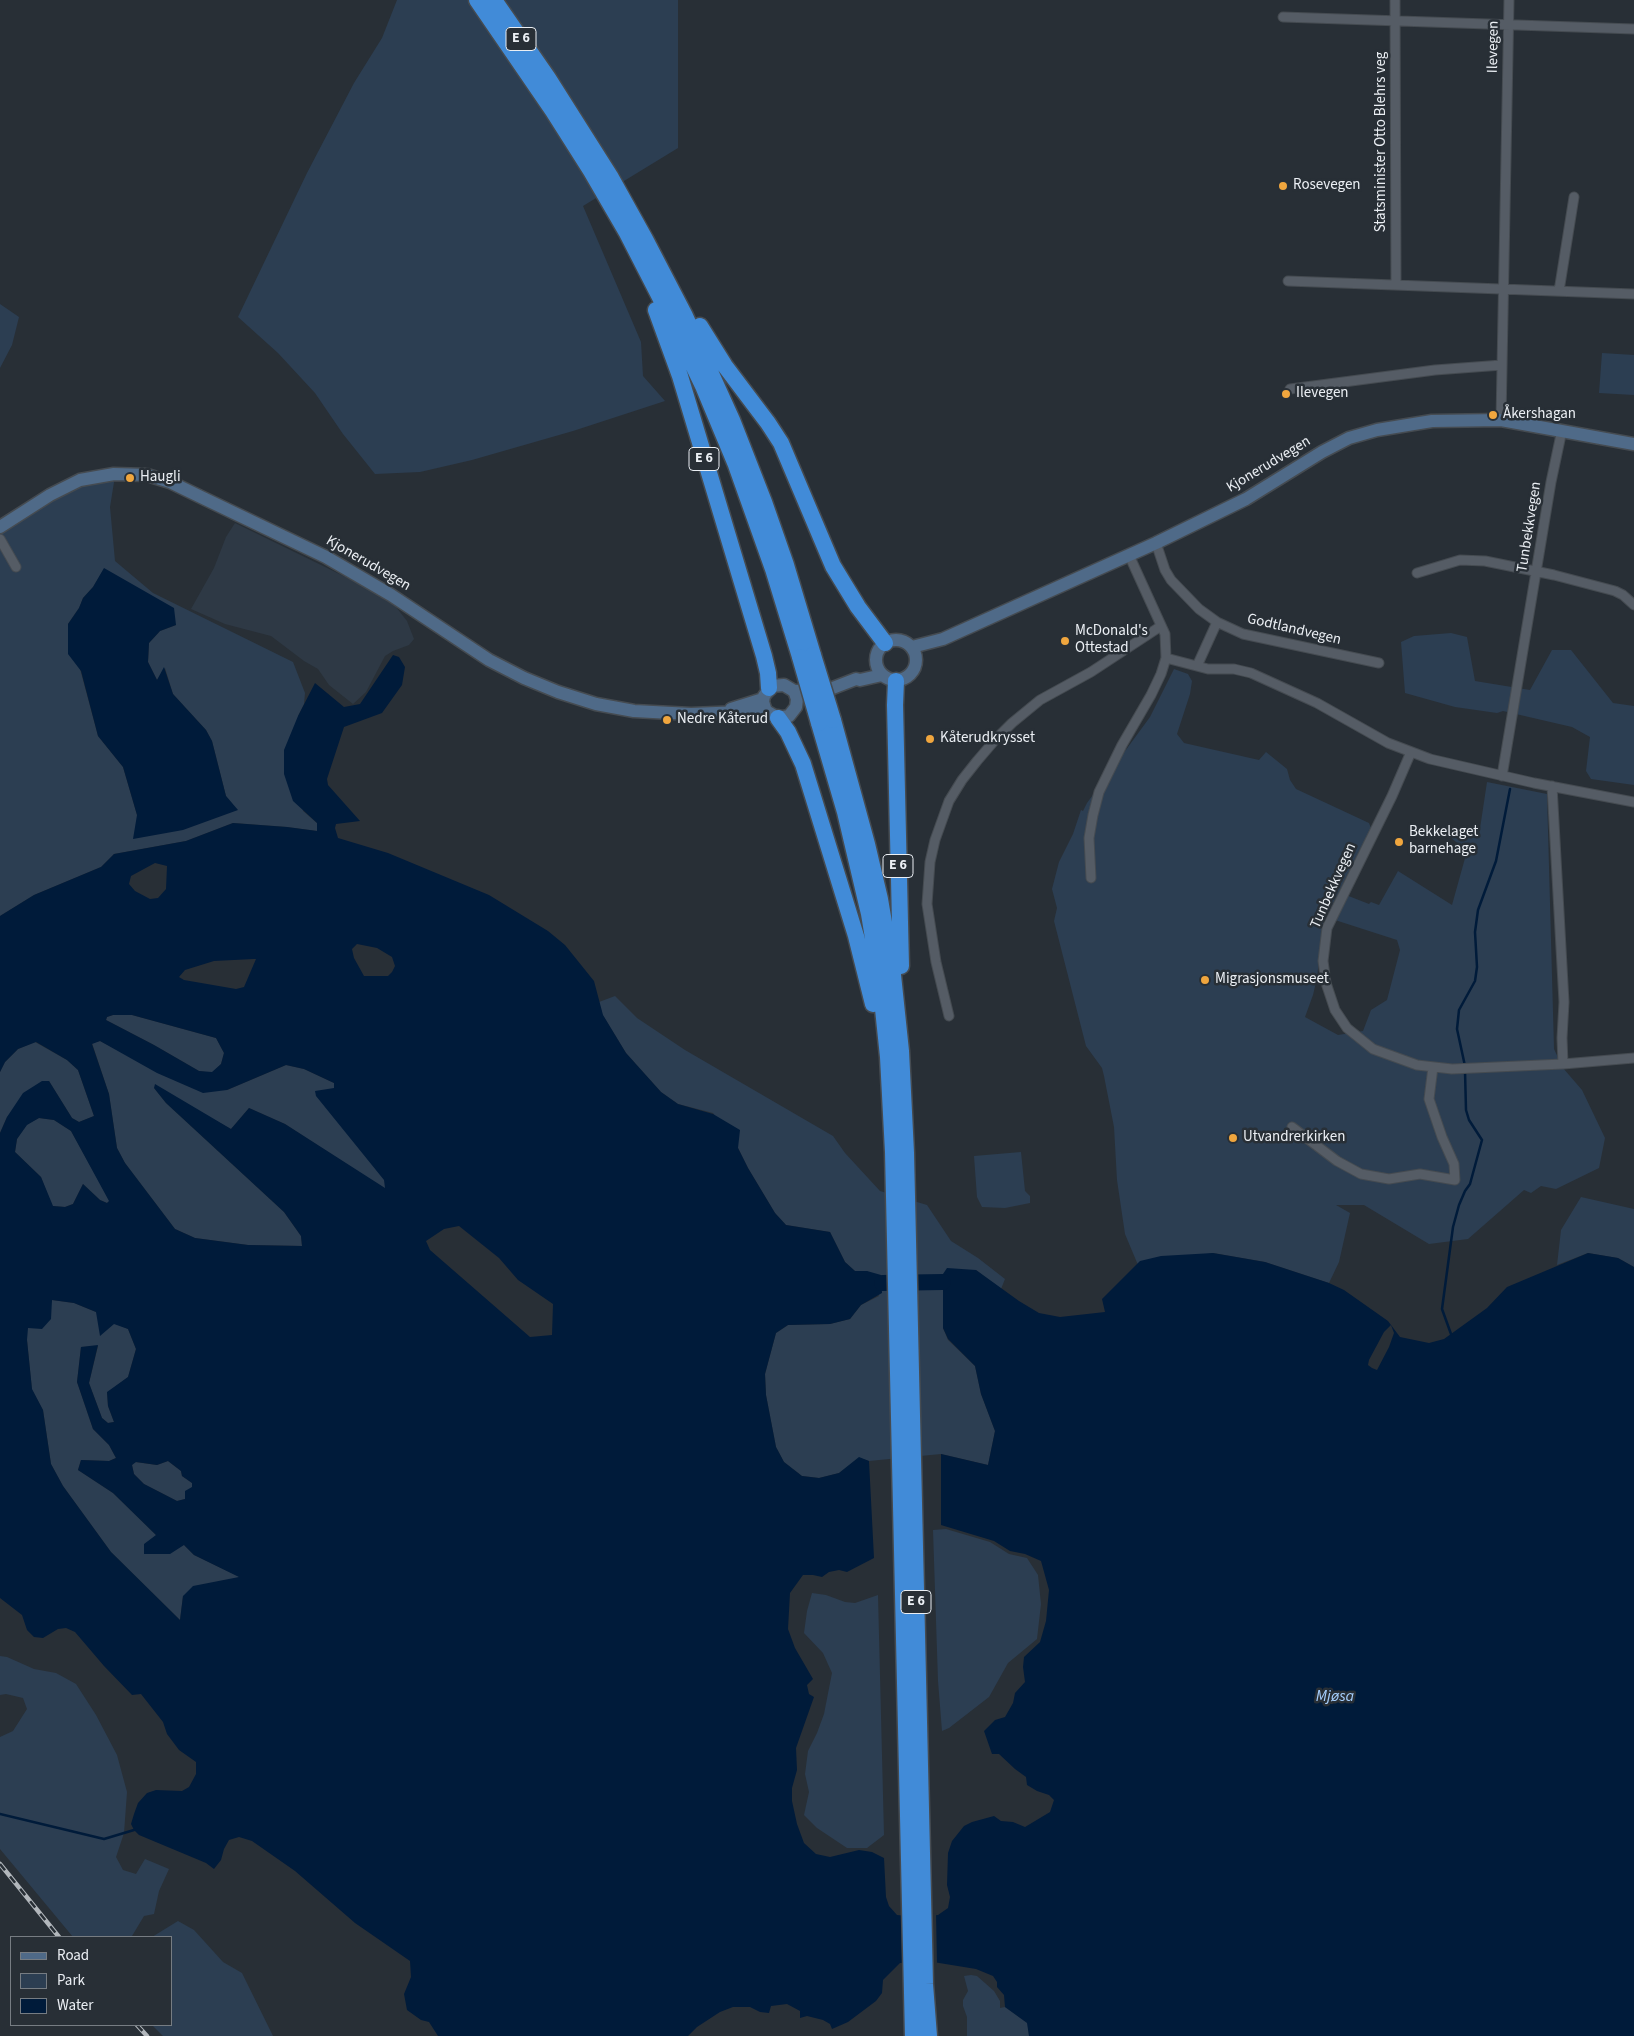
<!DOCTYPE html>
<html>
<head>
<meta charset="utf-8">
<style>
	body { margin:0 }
	#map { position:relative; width:1634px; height:2036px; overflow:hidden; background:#282f36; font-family:"Source Sans 3",sans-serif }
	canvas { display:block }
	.legend { position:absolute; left:10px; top:1936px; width:162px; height:90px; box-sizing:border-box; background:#282f36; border:1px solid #767c82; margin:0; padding:6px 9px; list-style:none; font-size:15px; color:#ebeff4 }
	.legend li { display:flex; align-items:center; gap:10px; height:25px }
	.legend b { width:25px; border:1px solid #767c82 }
</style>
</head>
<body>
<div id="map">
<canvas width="1634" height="2036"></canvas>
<ul class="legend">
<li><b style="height:6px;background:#4f6a88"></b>Road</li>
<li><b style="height:14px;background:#2c3e52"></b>Park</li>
<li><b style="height:14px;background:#001b3a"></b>Water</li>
</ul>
</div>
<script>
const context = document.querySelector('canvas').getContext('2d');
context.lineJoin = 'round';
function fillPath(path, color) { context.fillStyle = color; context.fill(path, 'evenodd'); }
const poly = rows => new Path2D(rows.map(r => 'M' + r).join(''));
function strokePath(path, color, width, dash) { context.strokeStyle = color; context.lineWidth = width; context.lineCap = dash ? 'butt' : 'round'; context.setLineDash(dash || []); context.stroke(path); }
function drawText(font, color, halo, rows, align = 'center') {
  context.font = font + ' "Source Sans 3",sans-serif'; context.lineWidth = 5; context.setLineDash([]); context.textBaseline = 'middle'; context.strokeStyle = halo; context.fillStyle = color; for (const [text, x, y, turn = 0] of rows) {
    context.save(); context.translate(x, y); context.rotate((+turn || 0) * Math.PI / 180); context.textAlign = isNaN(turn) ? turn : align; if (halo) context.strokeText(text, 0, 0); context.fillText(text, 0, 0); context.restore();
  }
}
const built = poly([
	[235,523,364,586,396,607,407,621,414,639,409,645,393,651,385,656,366,692,353,704,329,685,318,669,304,661,271,636,225,624,191,609,214,568,226,537]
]);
const green = poly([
	[397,0,678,0,678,148,583,206,641,342,643,376,665,401,573,431,472,460,420,472,375,474,343,434,315,393,278,353,238,317,307,173,354,83,382,38],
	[0,304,19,317,12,345,0,368],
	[1602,353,1634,355,1634,395,1599,393],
	[115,476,110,507,115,561,153,593,293,662,305,693,304,704,298,716,303,811,317,823,317,831,287,827,233,823,186,841,114,854,101,867,34,895,0,916,0,531,84,479],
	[104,569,176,625,160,631,149,643,148,662,157,680,165,668,173,694,206,730,212,741,226,796,237,810,137,815,123,767,98,736,68,624,79,608,83,598,93,587],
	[1451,633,1467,637,1475,681,1530,690,1552,650,1571,650,1613,703,1634,706,1634,785,1591,779,1586,771,1590,737,1572,727,1503,711,1497,713,1455,707,1405,693,1401,642,1414,636],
	[1174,669,1188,674,1192,681,1190,694,1177,734,1184,743,1259,760,1266,752,1287,769,1290,780,1296,789,1369,823,1371,828,1323,923,1317,978,1313,995,1305,1017,1338,1035,1363,1031,1371,1010,1387,1000,1400,950,1397,940,1335,920,1346,895,1369,904,1371,902,1379,905,1398,871,1452,905,1467,851,1444,832,1446,827,1479,835,1487,782,1547,794,1554,1049,1563,1068,1582,1090,1605,1138,1599,1168,1556,1189,1541,1186,1531,1193,1524,1190,1468,1239,1429,1244,1364,1205,1336,1205,1350,1213,1339,1262,1329,1283,1265,1262,1213,1253,1138,1265,1125,1234,1117,1180,1114,1127,1104,1076,1102,1068,1086,1046,1054,921,1057,908,1052,889,1059,862,1073,834,1081,810,1083,811,1087,803,1150,717],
	[615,996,637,1018,685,1050,833,1136,845,1153,880,1191,927,1205,951,1241,978,1258,1005,1279,1001,1289,976,1270,943,1274,943,1328,948,1340,975,1366,981,1394,995,1431,988,1465,941,1454,869,1461,859,1458,839,1473,819,1478,802,1476,784,1462,776,1447,766,1395,765,1374,776,1333,788,1325,830,1324,850,1319,861,1305,879,1296,867,1271,855,1271,845,1262,830,1232,786,1225,775,1213,748,1168,738,1148,713,1113,678,1104,661,1092,626,1053,602,1014,599,1002],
	[113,1015,132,1015,216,1038,224,1053,221,1064,212,1073,199,1071,154,1045,106,1020,107,1017],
	[100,1041,116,1049,227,1090,286,1065,304,1069,334,1083,334,1088,352,1138,385,1180,385,1189,285,1124,249,1108,231,1129,154,1088,166,1103,284,1212,301,1236,302,1246,248,1245,195,1238,175,1229,125,1163,117,1148,109,1094,92,1043],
	[35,1042,67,1060,78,1070,94,1116,79,1122,72,1118,49,1081,7,1117,0,1133,0,1072,5,1062,18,1049],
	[39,1118,54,1120,71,1131,110,1201,107,1203,100,1200,83,1184,73,1204,65,1207,52,1206,41,1177,15,1152,17,1139,27,1124],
	[1021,1152,1025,1191,1030,1196,1030,1203,1005,1208,982,1207,977,1197,974,1156],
	[1581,1197,1634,1209,1634,1267,1618,1258,1588,1253,1557,1265,1561,1230],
	[52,1300,74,1303,96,1312,114,1323,128,1329,136,1349,128,1377,107,1393,108,1406,114,1422,108,1423,102,1418,89,1383,98,1346,81,1347,77,1382,93,1429,109,1445,116,1458,109,1461,81,1460,78,1470,113,1493,156,1535,184,1545,194,1555,240,1577,183,1596,180,1620,111,1552,63,1486,51,1464,43,1410,32,1390,27,1340,27,1328,42,1328],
	[168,1461,181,1471,182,1476,192,1483,192,1487,185,1499,177,1501,144,1484,134,1474,132,1465,135,1462,157,1465],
	[946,1529,990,1542,1009,1554,1027,1558,1038,1575,1041,1604,1037,1639,1008,1663,989,1697,949,1728,942,1731,938,1681,933,1530],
	[812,1593,826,1595,845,1602,855,1603,878,1595,884,1835,867,1848,847,1848,817,1828,804,1815,809,1792,805,1774,808,1751,817,1733,824,1714,832,1673,823,1653,804,1633,807,1611],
	[0,1656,7,1657,34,1669,56,1673,76,1684,96,1715,117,1755,127,1792,124,1833,116,1857,123,1870,136,1874,145,1859,169,1869,159,1891,154,1914,144,1916,132,1936,133,1937,73,1937,0,1849,0,1737,13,1731,27,1709,23,1698,6,1694,0,1695],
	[178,1921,194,1930,223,1962,242,1973,273,2036,163,2036,152,2025,171,2025,171,1937,152,1937],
	[971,1975,977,1976,994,1991,1000,2001,1000,2008,1005,2007,1028,2023,1029,2036,967,2036,967,2017,963,2006,963,2000,968,1991,964,1976]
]);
const water = poly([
	[104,568,174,608,176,625,160,631,149,643,148,662,157,680,164,667,173,694,206,730,212,741,226,796,238,810,183,830,133,839,137,815,123,767,98,736,81,671,68,654,68,624,79,608,83,598,93,587],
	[393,655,399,657,405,667,402,685,382,713,344,727,327,779,328,785,360,821,336,824,335,828,338,838,388,853,489,895,548,931,565,945,594,981,603,1015,626,1053,661,1092,678,1104,713,1114,740,1130,738,1148,748,1168,775,1213,786,1225,830,1232,845,1262,855,1271,867,1271,881,1275,882,1293,861,1305,850,1319,830,1324,788,1325,776,1333,765,1374,766,1395,776,1447,784,1462,802,1476,819,1478,839,1473,859,1457,869,1461,874,1558,847,1572,839,1570,829,1572,822,1577,813,1575,803,1575,790,1593,788,1629,795,1648,813,1679,807,1685,809,1694,814,1697,796,1748,797,1770,792,1788,792,1801,797,1824,804,1843,816,1854,830,1857,859,1850,872,1852,884,1858,886,1897,889,1906,897,1915,917,1917,938,1915,948,1908,950,1897,947,1885,948,1853,952,1841,964,1826,972,1822,994,1816,1001,1821,1013,1822,1025,1827,1050,1812,1054,1800,1049,1795,1037,1791,1027,1785,1026,1777,1015,1769,999,1754,992,1754,984,1731,995,1720,1005,1717,1013,1703,1015,1693,1025,1682,1023,1667,1024,1657,1040,1642,1046,1621,1049,1590,1041,1561,1025,1554,1010,1551,994,1541,941,1525,941,1454,988,1465,995,1431,981,1394,975,1366,948,1339,943,1328,943,1274,947,1268,976,1270,1019,1301,1039,1313,1060,1317,1105,1312,1102,1299,1140,1261,1161,1256,1213,1253,1265,1262,1329,1283,1344,1290,1388,1321,1400,1337,1429,1343,1444,1339,1487,1308,1507,1287,1588,1253,1618,1258,1634,1267,1634,2036,1029,2036,1027,2023,1005,2007,1004,1995,997,1987,997,1982,993,1976,976,1969,927,1961,900,1963,883,1980,882,1993,876,2001,848,2022,832,2029,830,2024,823,2020,807,2016,800,2018,800,2011,787,2004,771,2006,769,2013,760,2012,750,2007,733,2007,720,2012,697,2027,688,2036,438,2036,429,2022,421,2020,407,2010,404,1994,411,1977,410,1961,355,1923,295,1871,252,1841,239,1837,229,1840,224,1849,221,1860,214,1869,206,1863,139,1835,134,1830,131,1824,134,1814,138,1803,147,1793,156,1790,182,1791,189,1787,196,1774,196,1762,179,1750,167,1734,163,1722,141,1694,132,1695,104,1666,75,1632,66,1628,58,1629,43,1638,34,1637,27,1630,22,1615,0,1598,0,1133,7,1117,23,1093,42,1081,49,1081,72,1118,79,1122,94,1116,78,1070,67,1060,36,1042,18,1049,5,1062,0,1072,0,916,34,895,101,867,114,854,186,841,233,823,287,827,317,831,317,823,293,801,284,774,284,750,298,716,315,683,344,707,360,704],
	[155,863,167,866,166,889,158,898,150,899,135,891,129,884,131,876],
	[357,944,377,948,392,957,395,966,392,972,388,976,364,976,354,958,352,949],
	[254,959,256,959,244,987,236,989,184,980,179,977,185,970,214,961],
	[113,1015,132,1015,216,1038,224,1053,221,1064,212,1072,199,1071,154,1045,106,1020,107,1017],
	[100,1041,157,1073,203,1093,227,1090,286,1065,304,1069,334,1083,334,1088,315,1091,316,1096,384,1180,385,1188,285,1124,249,1108,231,1129,155,1084,154,1088,166,1103,284,1212,301,1236,302,1246,248,1245,195,1238,175,1229,125,1163,117,1148,109,1094,92,1044],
	[39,1118,54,1120,71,1131,109,1201,107,1203,100,1200,83,1184,73,1204,65,1207,53,1206,41,1177,15,1152,17,1139,27,1125],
	[459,1226,499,1258,518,1280,553,1304,552,1335,530,1337,430,1250,426,1241,444,1229],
	[52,1300,74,1303,96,1312,100,1336,114,1324,128,1329,136,1349,128,1377,107,1392,108,1406,114,1422,108,1423,102,1418,89,1383,98,1345,81,1347,77,1382,93,1429,109,1445,116,1458,109,1461,81,1460,78,1470,113,1493,156,1535,144,1544,144,1554,170,1554,184,1545,194,1555,239,1577,193,1586,183,1596,180,1620,111,1552,63,1486,51,1464,43,1410,32,1389,27,1340,28,1328,42,1329,51,1319],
	[168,1461,181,1471,182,1476,192,1483,192,1487,185,1491,185,1499,177,1501,144,1484,134,1474,132,1465,136,1462,157,1465]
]);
const pier = poly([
	[1391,1325,1394,1333,1389,1347,1377,1370,1372,1368,1368,1365,1369,1360,1384,1332],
	[901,1913,917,1915,936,1913,937,1965,902,1965]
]);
const stream = poly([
	[1465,1066,1457,1029,1459,1010,1475,981,1477,967,1475,932,1478,910,1496,861,1510,789],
	[1451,1334,1442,1309,1453,1227,1459,1205,1465,1191,1470,1184,1482,1140,1469,1120,1466,1110,1465,1071],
	[0,1814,104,1839,134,1830]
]);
const river = poly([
	[882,1283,943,1282]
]);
const street = poly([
	[1395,0,1396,284],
	[1283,17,1634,29],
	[1288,281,1634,294],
	[1559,291,1574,197],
	[1290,389,1435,370,1502,365],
	[1501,420,1509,0],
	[0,539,16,567],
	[1156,543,1165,570,1171,580,1199,609,1217,622,1243,634,1379,663],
	[1417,573,1460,560,1485,561,1554,575,1615,591,1623,595,1634,605],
	[1166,658,1208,669,1234,669,1251,673,1317,703,1388,743,1430,759,1534,783,1634,802],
	[1197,666,1217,622],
	[1411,752,1392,796,1327,928,1323,961,1326,983,1335,1010,1347,1028,1373,1049,1417,1065,1452,1069,1563,1064],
	[1502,776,1551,482,1562,430],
	[1552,786,1564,1002,1562,1038,1563,1064,1634,1058],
	[1091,878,1089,838,1093,815,1099,792,1122,745,1151,695,1161,674,1166,658,1165,634,1129,555],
	[949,1016,936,962,927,904,930,862,935,840,949,801,962,780,977,761,995,740,1012,723,1040,700,1091,672,1161,626],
	[1292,1127,1337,1161,1361,1174,1389,1179,1420,1174,1455,1180,1454,1164,1442,1137,1429,1099,1433,1067]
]);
const secondary = poly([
	[0,527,50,495,80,480,114,474,147,475,170,482,203,498,326,557,391,595,489,660,524,678,558,692,596,704,634,711,691,714,766,711],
	'876 660a20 20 0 1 1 40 0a20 20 0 1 1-40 0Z',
	[912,647,943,639,1156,543,1246,499,1322,452,1349,438,1377,430,1432,421,1501,420,1634,444],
	[794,691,797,699,796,707,789,716,778,718,766,711,763,702,764,696,772,686,784,685,794,691,818,691],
	[818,696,825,691,856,679,860,680,882,675],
	[731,709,763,699]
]);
const highway = poly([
	[477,0,553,111,591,171,627,233,666,309,703,386,736,465,773,569,800,657],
	[494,0,548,78,610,176,645,239,685,316,732,420,764,502,786,565,813,655],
	[656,310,680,376,764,656,768,673,769,688],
	[700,326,725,366,768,423,781,443,833,566,858,607,885,643],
	[896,681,895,705,901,966],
	[778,718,788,732,803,764,856,936,873,1004],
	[833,720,867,844,880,899,893,975,901,1051,906,1153,925,1984,929,2036],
	[819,723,845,812,869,914,880,980,888,1057,893,1152,913,2036]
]);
const rail = poly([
	[0,1864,59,1937],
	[137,2025,147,2036]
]);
const highwayBridge = poly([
	[813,655,833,720],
	[800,657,819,723]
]);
const markers = [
	[1283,186,5,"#f0a63e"],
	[1286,394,5,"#f0a63e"],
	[1493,415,5,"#f0a63e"],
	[130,478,5,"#f0a63e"],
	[1065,641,5,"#f0a63e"],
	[667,720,5,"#f0a63e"],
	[930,739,5,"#f0a63e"],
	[1399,842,5,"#f0a63e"],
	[1205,980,5,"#f0a63e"],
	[1233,1138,5,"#f0a63e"]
];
const shields = [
	[521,39,30],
	[704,459,30],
	[898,866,30],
	[916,1602,30]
];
const shieldNames = [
	["E 6",521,39],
	["E 6",704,459],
	["E 6",898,866],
	["E 6",916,1602]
];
const streetNames = [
	["Ilevegen",1494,47,-89],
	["Statsminister Otto Blehrs veg",1382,142,-90],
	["Kjonerudvegen",1269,465,-31],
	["Tunbekkvegen",1530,527,-81],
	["Kjonerudvegen",368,564,30],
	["Godtlandvegen",1294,630,13],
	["Tunbekkvegen",1334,886,-66]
];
const poiNames = [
	["Rosevegen",1293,186],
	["Ilevegen",1296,394],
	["Åkershagan",1503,415],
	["Haugli",140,478],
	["McDonald's",1075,632],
	["Ottestad",1075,649],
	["Nedre Kåterud",677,720],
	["Kåterudkrysset",940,739],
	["Bekkelaget",1409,833],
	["barnehage",1409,850],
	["Migrasjonsmuseet",1215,980],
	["Utvandrerkirken",1243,1138]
];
const waterNames = [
	["Mjøsa",1335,1697]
];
fillPath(built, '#2e3945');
fillPath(green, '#2c3e52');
fillPath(water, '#001b3a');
fillPath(pier, '#282f36');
strokePath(stream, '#001b3a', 2.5);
strokePath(river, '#001b3a', 16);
strokePath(street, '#454b51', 11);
strokePath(secondary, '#454b51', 15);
strokePath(highway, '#454b51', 19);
strokePath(street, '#555c65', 9);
strokePath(secondary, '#4f6a88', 12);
strokePath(highway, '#418bd8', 16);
strokePath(rail, '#b2b7bc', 4.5);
strokePath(rail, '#282f36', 2.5, [8]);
strokePath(highwayBridge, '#454b51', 19, []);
strokePath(highwayBridge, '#418bd8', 16);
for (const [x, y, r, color] of markers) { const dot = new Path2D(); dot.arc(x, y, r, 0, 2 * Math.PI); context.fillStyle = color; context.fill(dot); strokePath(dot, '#282f36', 2); }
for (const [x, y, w] of shields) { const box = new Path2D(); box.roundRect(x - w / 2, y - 11.5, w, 23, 4); context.fillStyle = '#282f36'; context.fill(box); strokePath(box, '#ebeff4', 1); }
drawText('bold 14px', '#ebeff4', null, shieldNames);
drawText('15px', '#ebeff4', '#282f36', streetNames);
drawText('15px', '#ebeff4', '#282f36', poiNames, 'left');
drawText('italic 16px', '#a5cefd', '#282f36', waterNames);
</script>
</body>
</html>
